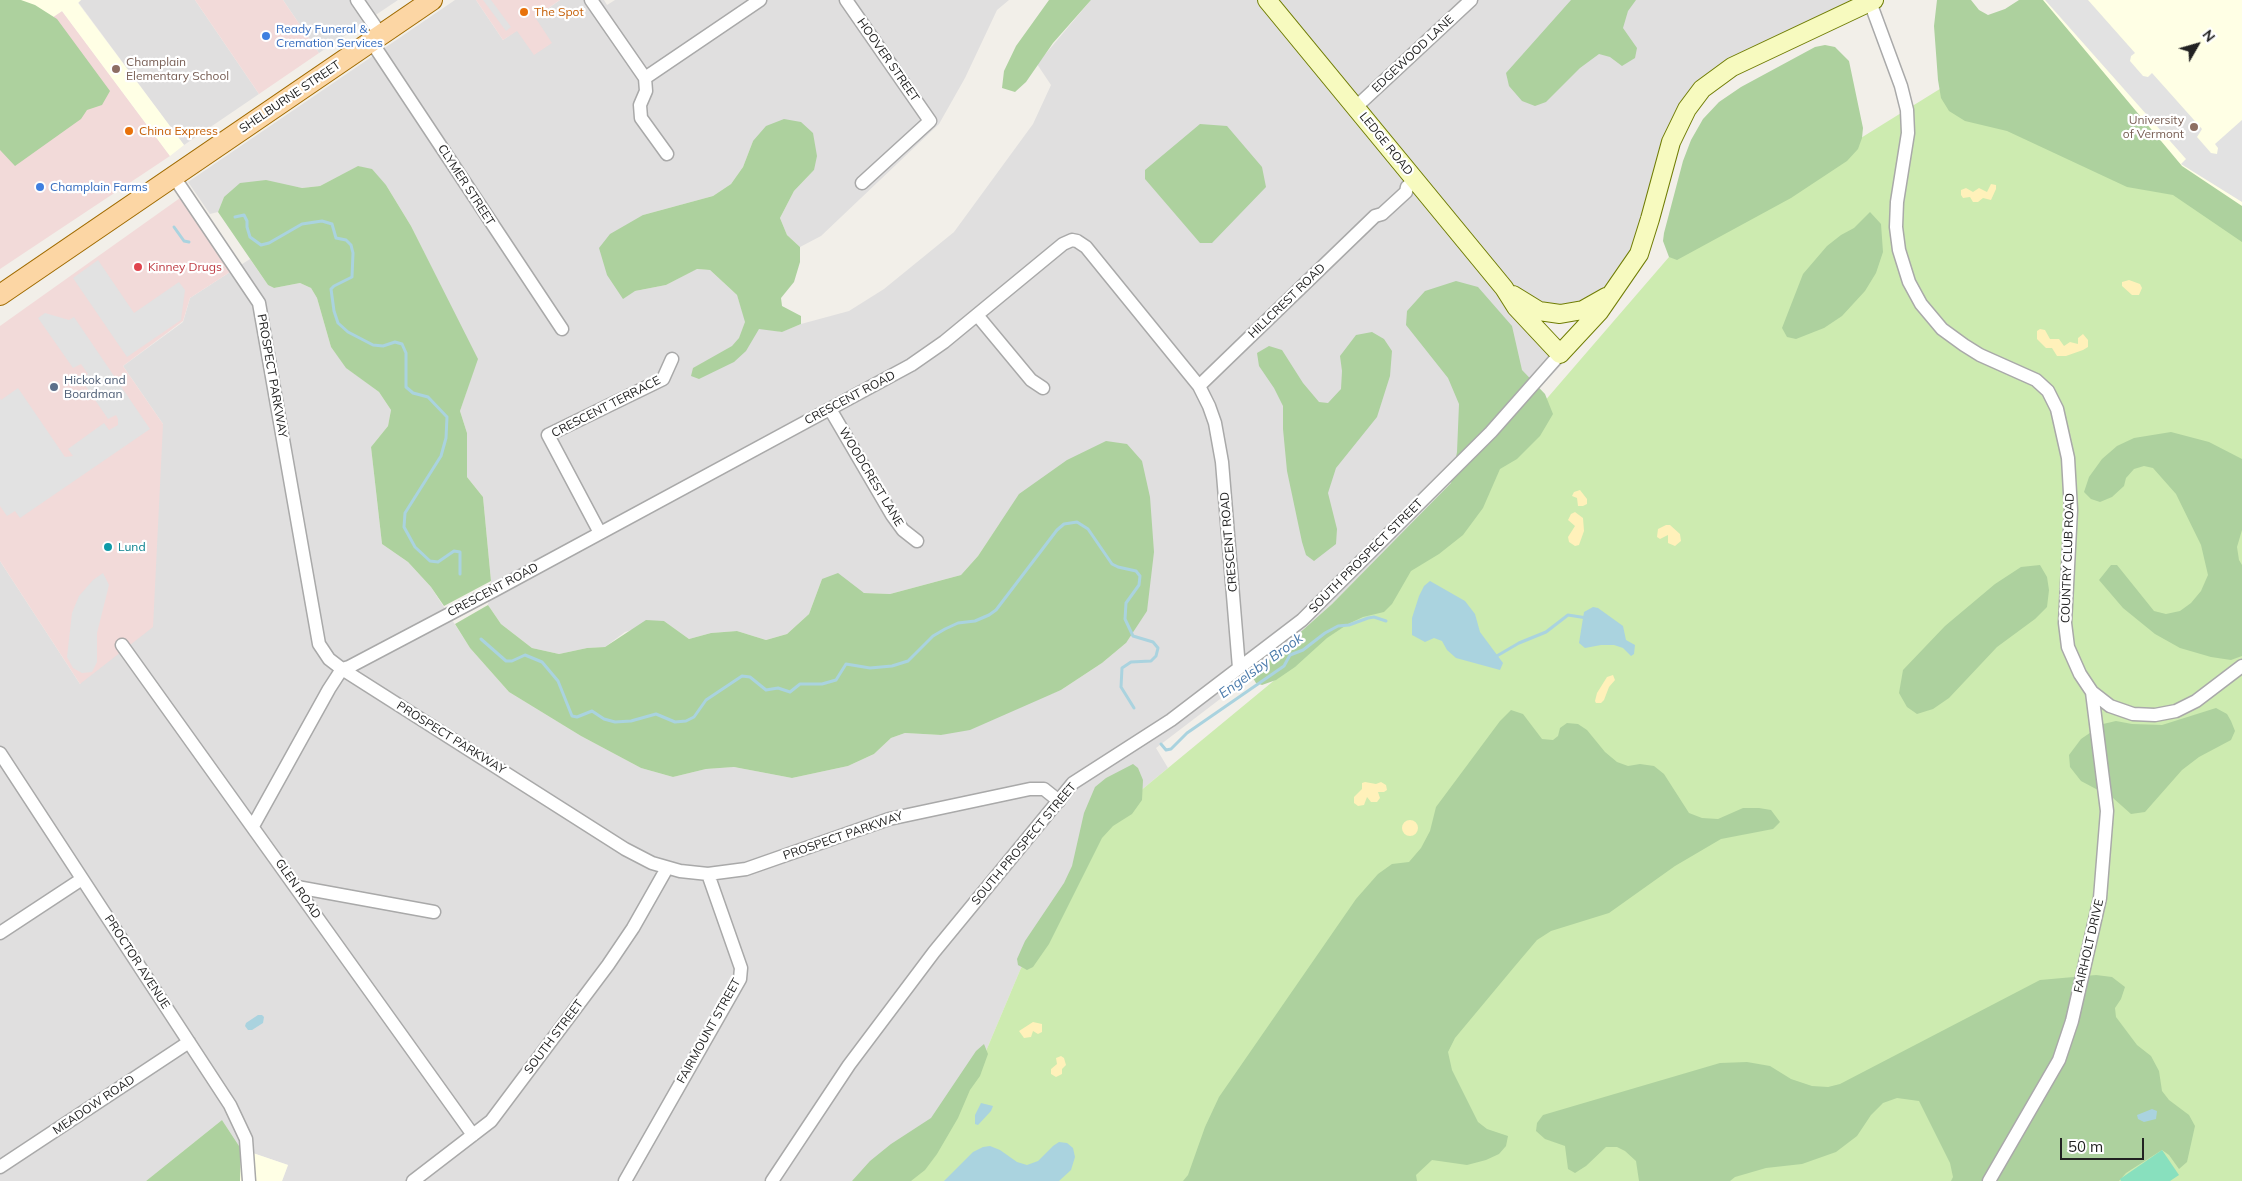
<!DOCTYPE html>
<html>
<head>
<meta charset="utf-8">
<style>
	body { margin:0 }
	#map { position:relative; width:2242px; height:1181px; overflow:hidden; background:#f2efe9; font-family:Mulish,sans-serif }
	canvas { display:block }
	.north { position:absolute; left:2172px; top:20px; width:50px; height:50px; -webkit-text-stroke:4px #fff; paint-order:stroke; rotate:52deg; font-size:14px; font-weight:700; line-height:20px; text-align:center; color:#222 }
	.north::after { content:''; display:block; margin:auto; width:18px; height:22px; background:#222; clip-path:polygon(50% 0,100% 100%,50% 72%,0 100%) }
	.scale { position:absolute; left:2060px; top:1138px; width:84px; height:22px; box-sizing:border-box; border:2px solid #222; border-top:0; padding-left:6px; font-size:15px; line-height:18px; white-space:nowrap; color:#222; -webkit-text-stroke:4px #fff; paint-order:stroke }
</style>
</head>
<body>
<div id="map">
<canvas width="2242" height="1181"></canvas>
<div class="north">N</div>
<div class="scale">50 m</div>
</div>
<script>
const context = document.querySelector('canvas').getContext('2d');
context.lineJoin = 'round';
function fillPath(path, color) { context.fillStyle = color; context.fill(path, 'evenodd'); }
const poly = rows => new Path2D(rows.map(r => 'M' + r).join(''));
function strokePath(path, color, width, dash) { context.strokeStyle = color; context.lineWidth = width; context.lineCap = dash ? 'butt' : 'round'; context.setLineDash(dash || []); context.stroke(path); }
function drawText(font, color, halo, rows, align = 'center') {
  context.font = font + ' Mulish,sans-serif'; context.lineWidth = 4.5; context.setLineDash([]); context.textBaseline = 'middle'; context.strokeStyle = halo; context.fillStyle = color; for (const [text, x, y, turn = 0] of rows) {
    context.save(); context.translate(x, y); context.rotate((+turn || 0) * Math.PI / 180); context.textAlign = isNaN(turn) ? turn : align; if (halo) context.strokeText(text, 0, 0); context.fillText(text, 0, 0); context.restore();
  }
}
const residential = poly([
	[81,0,195,0,259,94,184,145,78,2],
	[283,0,398,0,319,53],
	[455,0,476,0,503,40,560,0,604,0,607,5,615,0,1009,0,997,10,965,78,939,124,821,236,800,247,787,235,780,218,794,191,814,170,753,141,743,167,731,184,713,196,643,215,635,291,666,285,696,269,710,270,737,295,746,322,781,332,801,324,849,311,884,289,954,232,1033,124,1051,85,1037,64,1091,0,1260,0,1514,309,1563,363,1424,512,1332,604,1258,670,1156,748,1168,768,1116,811,1021,968,978,1070,889,1181,282,1181,288,1165,241,1149,222,1120,146,1181,0,1181,0,561,80,684,163,424,123,366,183,322,190,298,250,259,268,285,274,288,300,283,311,288,317,298,331,347,347,368,379,392,391,410,388,426,371,447,382,544,408,562,431,587,470,648,509,692,581,736,641,768,673,777,706,769,734,767,792,778,848,766,874,754,891,738,905,733,941,735,1061,690,1102,663,1126,643,1000,523,978,556,961,575,890,594,864,593,822,579,809,614,787,634,766,640,737,631,711,633,689,639,664,621,625,632,605,647,587,648,559,654,532,648,501,624,488,605,491,581,483,497,467,477,467,433,460,411,477,359,411,226,386,185,359,166,320,186,302,188,285,186,224,197,218,212,210,214,188,182],
	[1277,0,1857,0,1748,51,1674,116,1660,150,1643,217,1632,251,1605,289,1581,303,1560,307,1542,304,1510,283]
]);
const commercial = poly([
	[195,0,283,0,319,53,259,94],
	[476,0,560,0,535,17,552,43,534,55,517,31,503,40],
	[62,11,170,156,0,269,0,53],
	[180,198,230,272,190,298,183,321,123,366,163,424,153,627,80,684,0,561,0,326]
]);
const education = poly([
	[0,0,81,0,78,3,184,145,170,156,62,11,0,53],
	[2033,0,2242,0,2242,234],
	[241,1149,288,1165,282,1181,240,1181]
]);
const grass = poly([
	[2051,20,2242,234,2242,1181,890,1181,978,1070,1021,968,1116,811,1288,669,1543,403,1669,257]
]);
const forest = poly([
	[0,0,21,0,35,5,57,19,110,91,102,105,87,110,81,119,15,166,0,150],
	[1049,0,1091,0,1053,43,1026,82,1015,92,1002,88,1004,71,1016,46],
	[1571,0,1636,0,1628,11,1623,28,1637,48,1635,58,1622,66,1610,57,1599,54,1580,68,1546,102,1535,106,1522,101,1509,86,1506,73],
	[1937,0,1971,0,1979,10,1988,15,2005,9,2019,0,2043,0,2182,166,2242,206,2242,242,2173,195,2127,187,2007,131,1965,121,1949,111,1941,98,1938,80,1934,26],
	[1825,45,1835,47,1849,61,1863,128,1862,138,1858,149,1847,161,1791,198,1677,260,1669,257,1663,241,1664,233,1683,161,1691,140,1703,119,1719,102,1741,87,1815,47],
	[784,119,801,122,813,133,817,156,814,170,794,191,780,218,787,235,800,247,800,262,794,282,781,298,782,306,801,316,801,324,782,332,759,329,746,351,734,362,699,379,691,376,693,368,732,346,739,338,745,322,737,295,710,270,697,269,666,285,635,291,623,299,607,275,599,248,610,234,643,215,713,196,731,184,743,167,753,141,766,126],
	[1200,124,1227,126,1262,167,1266,187,1212,243,1200,243,1145,179,1145,170],
	[358,166,372,169,386,185,411,226,478,359,460,411,467,433,467,477,483,497,491,581,444,606,431,587,408,562,382,544,371,447,388,426,391,410,379,392,346,368,331,347,317,298,311,288,300,283,274,288,268,285,218,212,224,197,240,183,266,180,302,188,320,186],
	[1870,212,1881,224,1883,252,1876,273,1865,291,1842,316,1824,328,1796,339,1787,337,1782,328,1803,274,1827,246,1841,235,1854,228],
	[1456,281,1478,287,1512,326,1522,370,1545,394,1553,414,1540,436,1517,459,1500,469,1483,508,1463,535,1439,554,1411,571,1392,604,1384,612,1363,617,1348,624,1327,638,1295,667,1276,680,1262,685,1256,683,1253,678,1258,670,1332,604,1451,483,1457,452,1459,404,1448,378,1406,325,1407,311,1425,291],
	[1372,332,1384,339,1392,351,1390,376,1377,417,1336,468,1328,493,1337,529,1336,544,1314,561,1306,555,1302,542,1287,471,1283,429,1283,406,1274,388,1259,366,1257,353,1269,346,1282,350,1303,383,1319,402,1328,403,1341,389,1342,371,1340,356,1356,335],
	[2171,432,2209,442,2242,459,2242,530,2237,547,2239,560,2242,565,2242,656,2231,660,2211,657,2180,648,2155,634,2123,608,2099,580,2111,565,2117,565,2154,611,2166,614,2180,611,2191,603,2201,591,2208,575,2201,545,2176,494,2153,468,2144,466,2134,469,2126,478,2124,486,2112,497,2100,502,2091,499,2084,492,2089,477,2102,459,2117,446,2134,438],
	[1106,441,1127,444,1142,461,1150,497,1154,552,1147,611,1126,643,1102,663,1061,690,970,730,941,735,905,733,891,738,874,754,848,766,792,778,734,767,706,769,673,777,641,768,581,736,509,692,470,648,455,624,488,605,501,624,532,648,559,654,587,648,605,647,646,620,664,621,689,639,711,633,737,631,766,640,787,634,809,614,822,579,838,573,864,593,890,594,961,575,978,556,1019,494,1067,460],
	[2040,565,2047,577,2049,590,2047,607,2035,619,1997,647,1949,698,1933,709,1917,714,1907,707,1899,693,1903,670,1945,626,1995,584,2021,567],
	[2216,708,2227,714,2231,721,2235,731,2231,740,2199,757,2182,770,2145,812,2131,814,2113,798,2081,781,2070,767,2069,755,2081,739,2103,724,2116,721,2132,724,2162,725],
	[1511,710,1523,714,1542,739,1553,740,1558,736,1560,728,1567,723,1578,724,1587,730,1605,752,1617,762,1628,766,1640,764,1654,766,1664,774,1689,813,1702,818,1718,819,1743,808,1759,808,1771,810,1780,822,1773,829,1721,839,1675,866,1609,913,1551,931,1537,940,1515,966,1455,1038,1448,1052,1452,1070,1478,1122,1487,1129,1508,1136,1506,1146,1499,1154,1486,1160,1467,1165,1432,1160,1416,1175,1417,1181,1183,1181,1188,1175,1205,1127,1219,1097,1338,925,1356,899,1378,874,1392,864,1409,862,1421,848,1430,831,1436,807,1500,721],
	[1133,764,1138,768,1143,780,1142,800,1132,814,1113,826,1102,838,1049,944,1033,967,1027,970,1018,965,1017,959,1025,941,1064,883,1072,866,1084,813,1095,787,1106,778],
	[2096,975,2112,977,2125,987,2121,999,2115,1008,2116,1017,2137,1045,2151,1056,2159,1071,2162,1091,2169,1100,2189,1115,2195,1126,2187,1162,2179,1169,2169,1155,2162,1150,2126,1173,2119,1181,1951,1181,1953,1177,1950,1163,1919,1101,1897,1098,1883,1103,1871,1115,1857,1136,1836,1152,1802,1164,1766,1168,1735,1177,1730,1181,1639,1181,1636,1161,1625,1151,1617,1147,1606,1147,1586,1166,1575,1173,1568,1169,1565,1146,1545,1139,1536,1131,1537,1123,1543,1115,1720,1063,1747,1062,1770,1066,1791,1079,1812,1086,1828,1087,1840,1084,2040,980],
	[984,1044,988,1054,980,1076,970,1090,958,1118,937,1154,925,1170,911,1181,852,1181,870,1161,891,1144,931,1118,976,1051],
	[222,1120,241,1149,240,1181,146,1181]
]);
const sand = poly([
	[1991,184,1996,185,1996,189,1991,200,1983,198,1978,202,1973,202,1970,197,1963,198,1961,195,1961,190,1966,188,1973,192,1979,188,1987,192],
	[2129,280,2140,284,2142,288,2139,295,2132,295,2122,286,2122,282],
	[2040,329,2045,330,2050,339,2059,339,2064,346,2070,342,2078,344,2078,338,2083,334,2088,340,2088,347,2083,350,2066,356,2057,356,2052,348,2046,348,2037,339,2037,331],
	[1580,490,1587,499,1587,504,1583,506,1578,506,1577,498,1572,496,1574,492],
	[1575,512,1583,518,1584,531,1579,545,1575,546,1569,542,1568,537,1575,526,1568,520,1571,514],
	[1666,525,1670,525,1680,534,1681,541,1675,546,1668,543,1668,535,1660,539,1657,537,1658,529],
	[1613,675,1615,680,1609,687,1604,700,1601,703,1596,703,1595,701,1597,693,1607,677],
	[1365,782,1376,784,1381,782,1386,785,1387,790,1384,792,1378,792,1380,798,1377,802,1371,802,1367,797,1364,805,1358,806,1354,803,1354,797,1362,789,1362,783],
	'1402 828a8 8 0 1 1 16 0a8 8 0 1 1-16 0Z',
	[1033,1022,1042,1024,1042,1032,1038,1034,1033,1031,1031,1037,1024,1038,1019,1031],
	[1061,1056,1064,1058,1066,1065,1062,1069,1062,1074,1056,1077,1051,1074,1051,1069,1057,1064,1056,1058]
]);
const pitch = poly([
	[2162,1150,2179,1175,2170,1181,2121,1181,2120,1179]
]);
const parking = poly([
	[483,0,491,0,511,27,506,31],
	[2045,0,2088,0,2135,53,2131,56,2130,61,2143,76,2148,77,2152,73,2202,129,2197,137,2211,153,2217,154,2218,148,2215,144,2242,120,2242,202,2181,164,2186,159],
	[98,260,134,313,179,282,185,290,181,320,127,357,73,278],
	[45,313,69,320,74,317,150,429,20,518,15,511,7,516,0,506,0,398,1,400,18,388,65,457,73,456,68,449,104,423,109,430,118,425,118,419,116,415,108,419,81,379,88,374,81,364,73,368,38,318],
	[103,573,109,585,97,633,97,662,92,672,82,673,73,668,67,657,72,613,79,596,93,580]
]);
const water = poly([
	[1430,581,1465,601,1475,614,1480,632,1503,663,1500,670,1456,658,1447,650,1442,641,1434,638,1425,642,1412,635,1412,618,1419,596,1424,586],
	[1593,607,1598,608,1623,626,1626,640,1635,645,1634,654,1631,656,1623,648,1614,645,1601,645,1585,648,1579,643,1584,612],
	[258,1015,262,1015,264,1017,263,1023,252,1030,248,1030,245,1026,246,1023],
	[981,1103,993,1106,991,1111,978,1125,975,1124,975,1115],
	[2152,1109,2157,1111,2156,1119,2144,1122,2138,1119,2137,1115],
	[1059,1142,1067,1143,1073,1148,1075,1157,1071,1170,1059,1181,944,1181,973,1152,983,1147,990,1146,1000,1150,1017,1162,1027,1165,1038,1161,1053,1146]
]);
const stream = poly([
	[235,217,244,215,247,221,247,227,250,237,261,245,269,243,302,224,322,221,332,224,336,238,346,240,351,245,353,253,352,277,334,286,331,289,334,311,338,323,348,332,373,345,383,346,395,342,402,344,406,353,406,387,413,393,428,397,447,417,446,438,441,456,405,513,404,527,415,547,430,561,438,562,454,551,460,552,460,574],
	[174,227,184,241,189,242],
	[481,639,506,661,512,661,525,655,542,662,558,681,572,716,577,717,592,711,604,719,615,722,631,721,656,714,675,722,686,721,694,717,706,700,742,676,750,677,766,690,778,688,790,692,800,684,822,684,836,680,846,664,870,668,892,666,908,661,933,636,945,629,958,623,975,621,989,615,996,610,1057,530,1064,524,1077,522,1088,529,1112,564,1118,567,1136,571,1140,576,1139,585,1126,603,1125,619,1133,636,1153,642,1158,648,1156,656,1151,661,1131,662,1122,668,1121,687,1134,708],
	[1495,657,1519,643,1546,632,1568,615,1587,618],
	[1161,744,1166,750,1171,749,1187,733,1284,666,1290,655,1303,650,1325,633,1338,626,1349,625,1368,618,1374,617,1386,621]
]);
const street = poly([
	[357,0,381,35],
	[591,0,645,78,646,91,640,105,641,118,667,154],
	[846,0,930,121,862,183],
	[1870,2,1901,86,1907,110,1908,133,1897,202,1896,227,1899,250,1909,282,1921,304,1942,329,1964,345,1980,355,2036,380,2048,391,2057,409,2068,458,2071,510,2065,623,2068,647,2080,674,2092,692,2110,706,2133,714,2155,715,2176,711,2196,701,2242,666],
	[371,41,562,329],
	[645,78,760,0],
	[1356,107,1471,0],
	[174,177,259,303,319,644,329,659,342,669,625,849,652,863,680,871,708,874,746,869,889,819,1030,789,1044,789,1059,801],
	[977,315,1031,380,1043,388],
	[1199,386,1375,216,1382,214,1406,192,1407,187,1415,180],
	[830,409,892,515,903,530,917,541],
	[600,533,548,435,663,379,672,359],
	[122,645,473,1135],
	[0,753,230,1105,246,1139,249,1181],
	[253,826,329,689,342,669,349,667,495,590,911,365,944,342,1063,244,1072,240,1077,241,1086,247,1199,386,1209,406,1215,423,1222,462,1239,668],
	[297,887,434,912],
	[0,933,82,879],
	[0,1167,189,1042],
	[413,1181,491,1121,608,965,633,928,667,868],
	[625,1181,740,979,741,968,708,874],
	[772,1181,849,1065,934,952,1073,783,1171,720,1302,620,1491,432,1560,354],
	[1989,1181,2059,1060,2072,1021,2100,898,2107,811,2092,692]
]);
const secondary = poly([
	[1267,0,1504,288,1516,307,1560,354,1599,312,1639,254,1650,219,1671,142,1687,109,1702,89,1732,67,1874,0],
	[1513,295,1539,311,1560,314,1583,310,1606,297]
]);
const primary = poly([
	[0,295,432,0]
]);
const markers = [
	[524,12,5,"#e8710a"],
	[266,36,5,"#3f7fe0"],
	[116,69,5,"#8d6e63"],
	[2194,127,5,"#8d6e63"],
	[129,131,5,"#e8710a"],
	[40,187,5,"#3f7fe0"],
	[138,267,5,"#e0444e"],
	[54,387,5,"#5c6f8a"],
	[108,547,5,"#0f9aa8"]
];
const foodNames = [
	["The Spot",534,12],
	["China Express",139,131]
];
const shopNames = [
	["Ready Funeral &",276,29],
	["Cremation Services",276,43],
	["Champlain Farms",50,187]
];
const streetNames = [
	["EDGEWOOD LANE",1413,54,-43],
	["HOOVER STREET",888,60,55],
	["SHELBURNE STREET",290,97,-34],
	["LEDGE ROAD",1386,144,51],
	["CLYMER STREET",466,185,57],
	["HILLCREST ROAD",1287,301,-44],
	["PROSPECT PARKWAY",272,376,80],
	["CRESCENT ROAD",850,398,-28],
	["CRESCENT TERRACE",606,407,-27],
	["WOODCREST LANE",871,477,59],
	["CRESCENT ROAD",1229,542,-95],
	["SOUTH PROSPECT STREET",1366,556,-45],
	["COUNTRY CLUB ROAD",2068,558,-88],
	["CRESCENT ROAD",493,590,-28],
	["PROSPECT PARKWAY",451,738,32],
	["PROSPECT PARKWAY",843,836,-19],
	["SOUTH PROSPECT STREET",1024,844,-50],
	["GLEN ROAD",298,889,55],
	["FAIRHOLT DRIVE",2089,946,-77],
	["PROCTOR AVENUE",137,962,57],
	["FAIRMOUNT STREET",709,1031,-61],
	["SOUTH STREET",554,1037,-53],
	["MEADOW ROAD",94,1105,-34]
];
const educationNames = [
	["Champlain",126,62],
	["Elementary School",126,76],
	["University",2184,120,"right"],
	["of Vermont",2184,134,"right"]
];
const healthNames = [
	["Kinney Drugs",148,267]
];
const serviceNames = [
	["Hickok and",64,380],
	["Boardman",64,394]
];
const cultureNames = [
	["Lund",118,547]
];
const waterNames = [
	["Engelsby Brook",1261,666,-36]
];
fillPath(residential, '#e0dfdf');
fillPath(commercial, '#f2dad9');
fillPath(education, '#ffffe5');
fillPath(grass, '#cdebb0');
fillPath(forest, '#add19e');
fillPath(sand, '#fff1ba');
fillPath(pitch, '#88e0be');
fillPath(parking, '#e2e2e2');
fillPath(water, '#aad3df');
strokePath(stream, '#aad3df', 3);
strokePath(street, '#a9a9a9', 15);
strokePath(secondary, '#707d05', 20);
strokePath(primary, '#a06b00', 22);
strokePath(street, '#fff', 12);
strokePath(secondary, '#f7fabf', 18);
strokePath(primary, '#fcd6a4', 20);
for (const [x, y, r, color] of markers) { const dot = new Path2D(); dot.arc(x, y, r, 0, 2 * Math.PI); context.fillStyle = color; context.fill(dot); strokePath(dot, '#fff', 2); }
drawText('12px', '#c56008', '#fff', foodNames, 'left');
drawText('12px', '#366cbe', '#fff', shopNames, 'left');
drawText('12px', '#222', '#fff', streetNames);
drawText('12px', '#785e54', '#fff', educationNames, 'left');
drawText('12px', '#be3a42', '#fff', healthNames, 'left');
drawText('12px', '#4e5e75', '#fff', serviceNames, 'left');
drawText('12px', '#0d838f', '#fff', cultureNames, 'left');
drawText('italic 14px', '#4a7aab', '#fff', waterNames);
</script>
</body>
</html>
